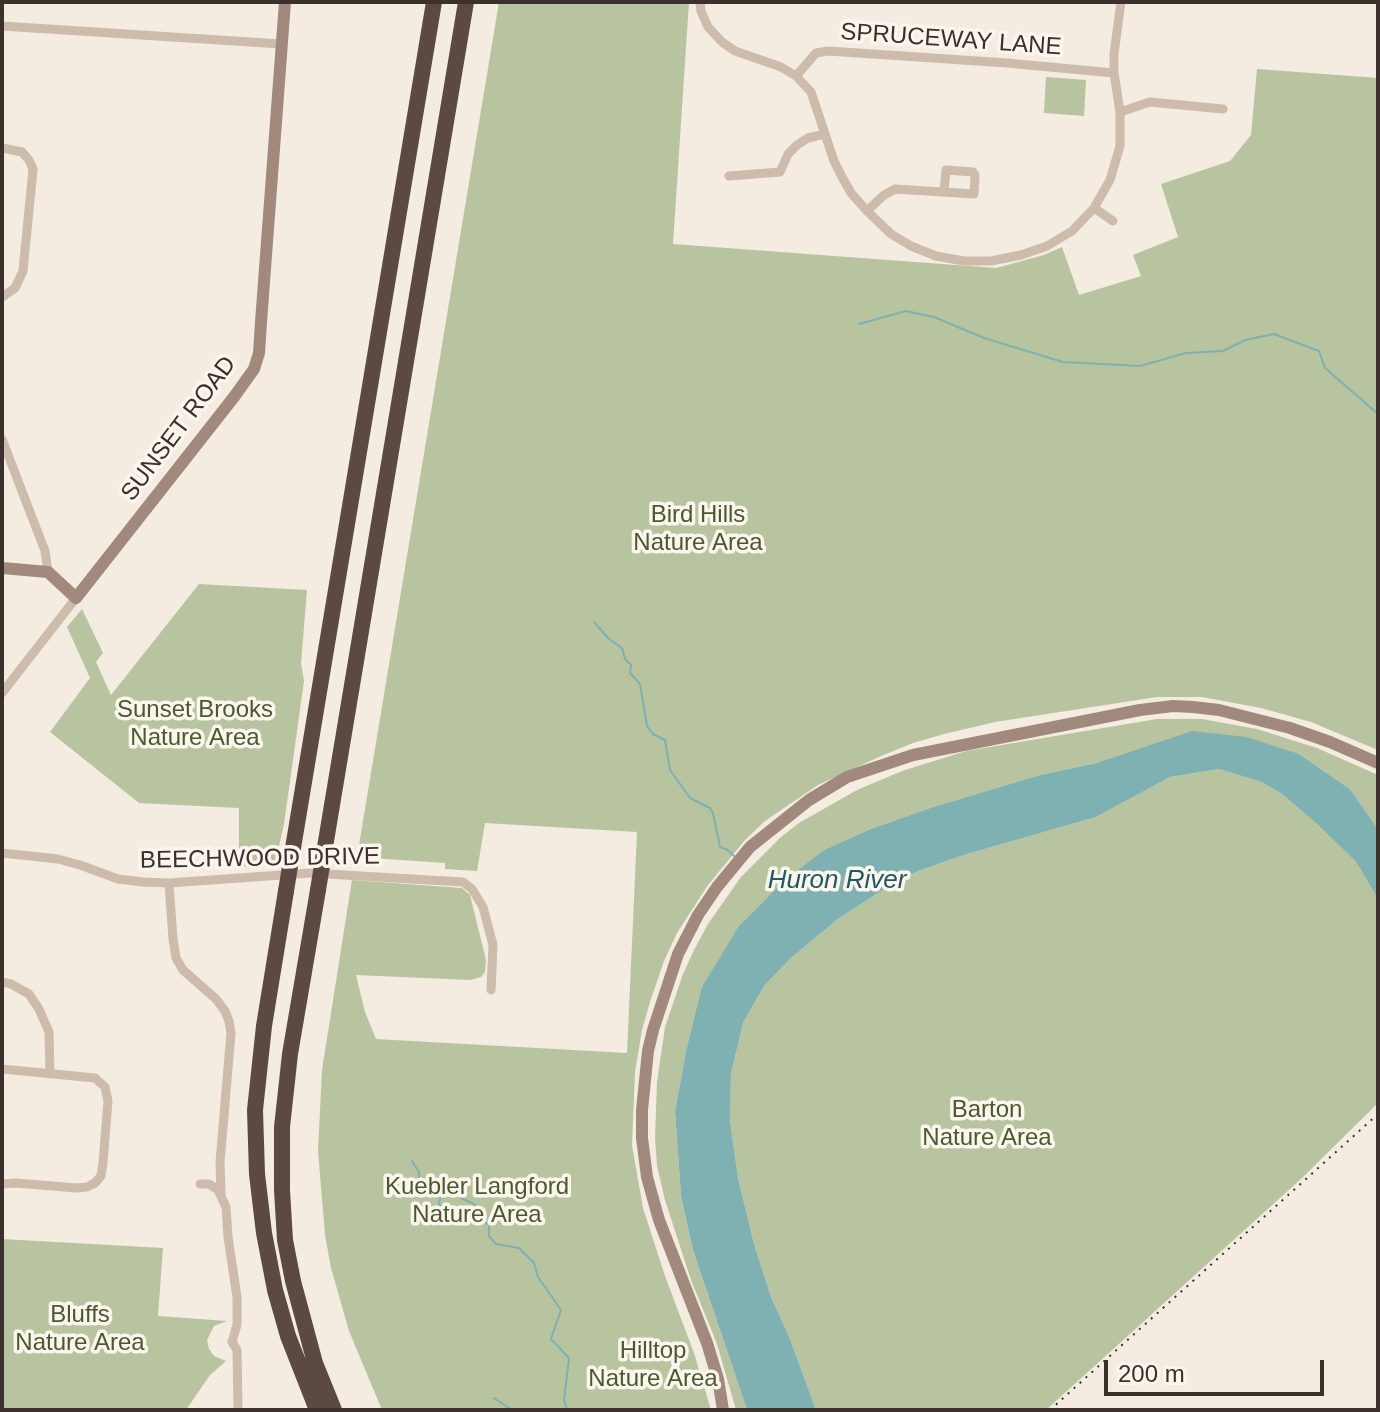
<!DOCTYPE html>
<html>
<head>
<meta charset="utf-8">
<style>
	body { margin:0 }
	#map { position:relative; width:1380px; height:1412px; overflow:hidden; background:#f4ebe1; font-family:Helvetica,sans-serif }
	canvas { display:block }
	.frame { position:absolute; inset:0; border:4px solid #3b302b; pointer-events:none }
	.scale { position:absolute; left:1104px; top:1360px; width:220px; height:36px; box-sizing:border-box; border:4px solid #3b302b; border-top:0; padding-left:10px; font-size:24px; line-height:28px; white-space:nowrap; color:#3b302b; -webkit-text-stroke:6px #fbf5ee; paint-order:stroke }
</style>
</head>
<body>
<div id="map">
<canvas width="1380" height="1412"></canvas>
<div class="frame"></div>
<div class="scale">200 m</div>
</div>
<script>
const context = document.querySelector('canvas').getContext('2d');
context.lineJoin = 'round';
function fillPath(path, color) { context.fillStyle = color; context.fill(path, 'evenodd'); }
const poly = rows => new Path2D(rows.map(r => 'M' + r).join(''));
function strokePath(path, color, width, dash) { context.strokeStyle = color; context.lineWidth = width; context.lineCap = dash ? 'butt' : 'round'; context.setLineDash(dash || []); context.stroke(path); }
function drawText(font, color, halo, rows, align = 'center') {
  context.font = font + ' Helvetica,sans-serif'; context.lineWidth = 7; context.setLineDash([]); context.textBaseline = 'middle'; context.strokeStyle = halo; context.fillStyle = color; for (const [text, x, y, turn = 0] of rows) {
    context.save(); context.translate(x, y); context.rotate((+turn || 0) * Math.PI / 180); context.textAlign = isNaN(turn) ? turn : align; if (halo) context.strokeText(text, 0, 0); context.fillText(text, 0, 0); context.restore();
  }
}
const green = poly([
	[499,2,689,2,673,244,996,268,1044,255,1062,247,1079,295,1141,276,1133,255,1178,237,1161,184,1230,161,1251,135,1257,69,1378,78,1378,750,1311,722,1261,708,1202,697,1157,697,995,722,944,734,913,743,881,756,818,785,765,821,745,840,708,885,677,933,664,961,650,1002,642,1030,635,1072,632,1145,643,1208,665,1276,694,1353,711,1410,382,1410,349,1331,331,1268,325,1235,318,1151,322,1070,352,880,462,888,470,895,486,960,485,972,481,977,470,980,356,975,365,1012,376,1039,627,1053,637,832,485,823,477,871,445,869,445,863,357,857],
	[1046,77,1086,80,1084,116,1044,113],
	[199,584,307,590,301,663,304,681,284,824,275,864,239,867,239,808,139,803,50,732,90,678,67,627,82,609,103,653,96,662,111,695],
	[1157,719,1202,719,1257,729,1317,748,1378,775,1378,829,1350,789,1299,754,1097,763,1040,775,933,807,868,830,824,850,686,1052,675,1111,681,1196,693,1250,747,1410,736,1410,717,1344,691,1280,665,1200,657,1166,655,1138,657,1082,665,1027,683,974,695,948,708,924,741,877,781,837,799,823,857,790,902,771,966,751],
	[1219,769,1263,782,1282,794,1317,824,1356,862,1377,895,1378,1103,1302,1178,1046,1410,816,1410,788,1334,771,1297,754,1244,738,1178,730,1120,731,1074,743,1023,764,986,791,958,838,919,884,889,918,871,964,855,1096,817,1170,777],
	[2,1239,163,1248,158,1316,227,1321,214,1326,207,1340,209,1349,214,1356,226,1361,210,1375,186,1410,2,1410]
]);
const water = poly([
	[1192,731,1246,737,1299,754,1350,789,1378,829,1378,898,1356,862,1317,824,1282,794,1262,782,1219,769,1170,777,1096,817,964,855,918,871,884,889,838,919,791,958,764,986,743,1023,731,1074,730,1120,738,1178,754,1244,771,1297,788,1334,816,1410,747,1410,693,1250,681,1196,675,1111,686,1052,702,987,739,926,784,881,824,850,868,830,933,807,1040,775,1097,763]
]);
const stream = poly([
	[859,324,906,311,934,317,984,338,1063,362,1140,366,1186,353,1223,351,1245,340,1274,334,1319,351,1325,368,1378,414],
	[594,622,609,639,622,648,625,659,631,665,630,673,640,684,647,726,653,734,665,740,670,770,690,798,710,808,713,813,720,847,728,850,734,856],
	[412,1161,419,1172,419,1188,425,1190,429,1189,440,1183,443,1187,439,1203,442,1212,446,1216,452,1215],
	[461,1198,476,1205,477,1216,489,1225,489,1236,496,1244,519,1248,534,1263,538,1277,561,1310,551,1339,569,1358,564,1400,567,1410],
	[494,1398,512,1410]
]);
const street = poly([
	[700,2,701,11,708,27,722,42,735,51,781,67,796,76,811,92,834,161,841,175,851,193,867,211,891,234,911,246,936,256,964,261,991,261,1021,255,1047,246,1072,231,1094,208,1110,180,1120,146,1120,112,1114,73,1114,54,1121,2],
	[2,26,281,44],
	[796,76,816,53,828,51,1007,63,1114,73],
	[1120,112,1150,102,1223,109],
	[2,148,22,152,29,160,33,169,23,271,15,288,2,297],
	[729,176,780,172,788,154,797,145,808,138,825,134],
	[1094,208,1113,221],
	[867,211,884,195,895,189,974,194,975,175,973,172,946,170,944,191],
	[2,439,45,551,48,572],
	[2,693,76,598],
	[2,853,58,859,80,865,118,879,143,882,169,883,310,873,463,882,472,889,483,907,493,945,491,990],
	[169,883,173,939,176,958,183,970,216,999,225,1011,229,1021,231,1033,220,1162,221,1193],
	[2,982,11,984,29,994,39,1009,49,1032,50,1074],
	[2,1069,95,1078,105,1087,108,1101,103,1163,101,1176,95,1183,87,1187,76,1188,16,1183,2,1184],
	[200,1184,209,1184,218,1190,226,1207,228,1237,237,1297,237,1325,232,1342,237,1350,238,1410]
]);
const secondary = poly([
	[2,568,48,572,76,598,234,397,254,369,259,353,261,322,285,2],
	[723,1410,718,1379,707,1343,659,1220,647,1177,642,1138,642,1110,648,1051,653,1030,678,954,698,915,717,887,750,847,809,800,847,777,913,755,1140,710,1173,706,1193,707,1219,710,1290,728,1330,742,1378,763]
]);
const highway = poly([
	[324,853,466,2],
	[292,854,434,2],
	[318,890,290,1054,282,1127,282,1190,285,1240,293,1281,315,1363,334,1410],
	[286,891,264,1026,255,1110,257,1174,264,1233,275,1290,288,1336,317,1410]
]);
const rail = poly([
	[1050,1410,1378,1114]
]);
const highwayBridge = poly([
	[318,890,324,853],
	[286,891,292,854]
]);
const streetNames = [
	["SPRUCEWAY LANE",951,40,4],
	["SUNSET ROAD",179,429,-53],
	["BEECHWOOD DRIVE",260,859,-1]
];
const parkNames = [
	["Bird Hills",698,515],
	["Nature Area",698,543],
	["Sunset Brooks",195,710],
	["Nature Area",195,738],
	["Barton",987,1110],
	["Nature Area",987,1138],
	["Kuebler Langford",477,1187],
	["Nature Area",477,1215],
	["Bluffs",80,1315],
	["Nature Area",80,1343],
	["Hilltop",653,1351],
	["Nature Area",653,1379]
];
const waterNames = [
	["Huron River",837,881]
];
fillPath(green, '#b8c4a0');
fillPath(water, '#7fb0b2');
strokePath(stream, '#7fb0b2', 2);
strokePath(street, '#cdbbac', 9);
strokePath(secondary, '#a18a7d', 12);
strokePath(highway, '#5c4a42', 16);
strokePath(rail, '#3b302b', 2, [2, 6]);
strokePath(highwayBridge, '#5c4a42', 16);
drawText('24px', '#3b302b', '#fbf5ee', streetNames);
drawText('24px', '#4a5a2e', '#fbf5ee', parkNames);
drawText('italic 26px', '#1f5a5e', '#fbf5ee', waterNames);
</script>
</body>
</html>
